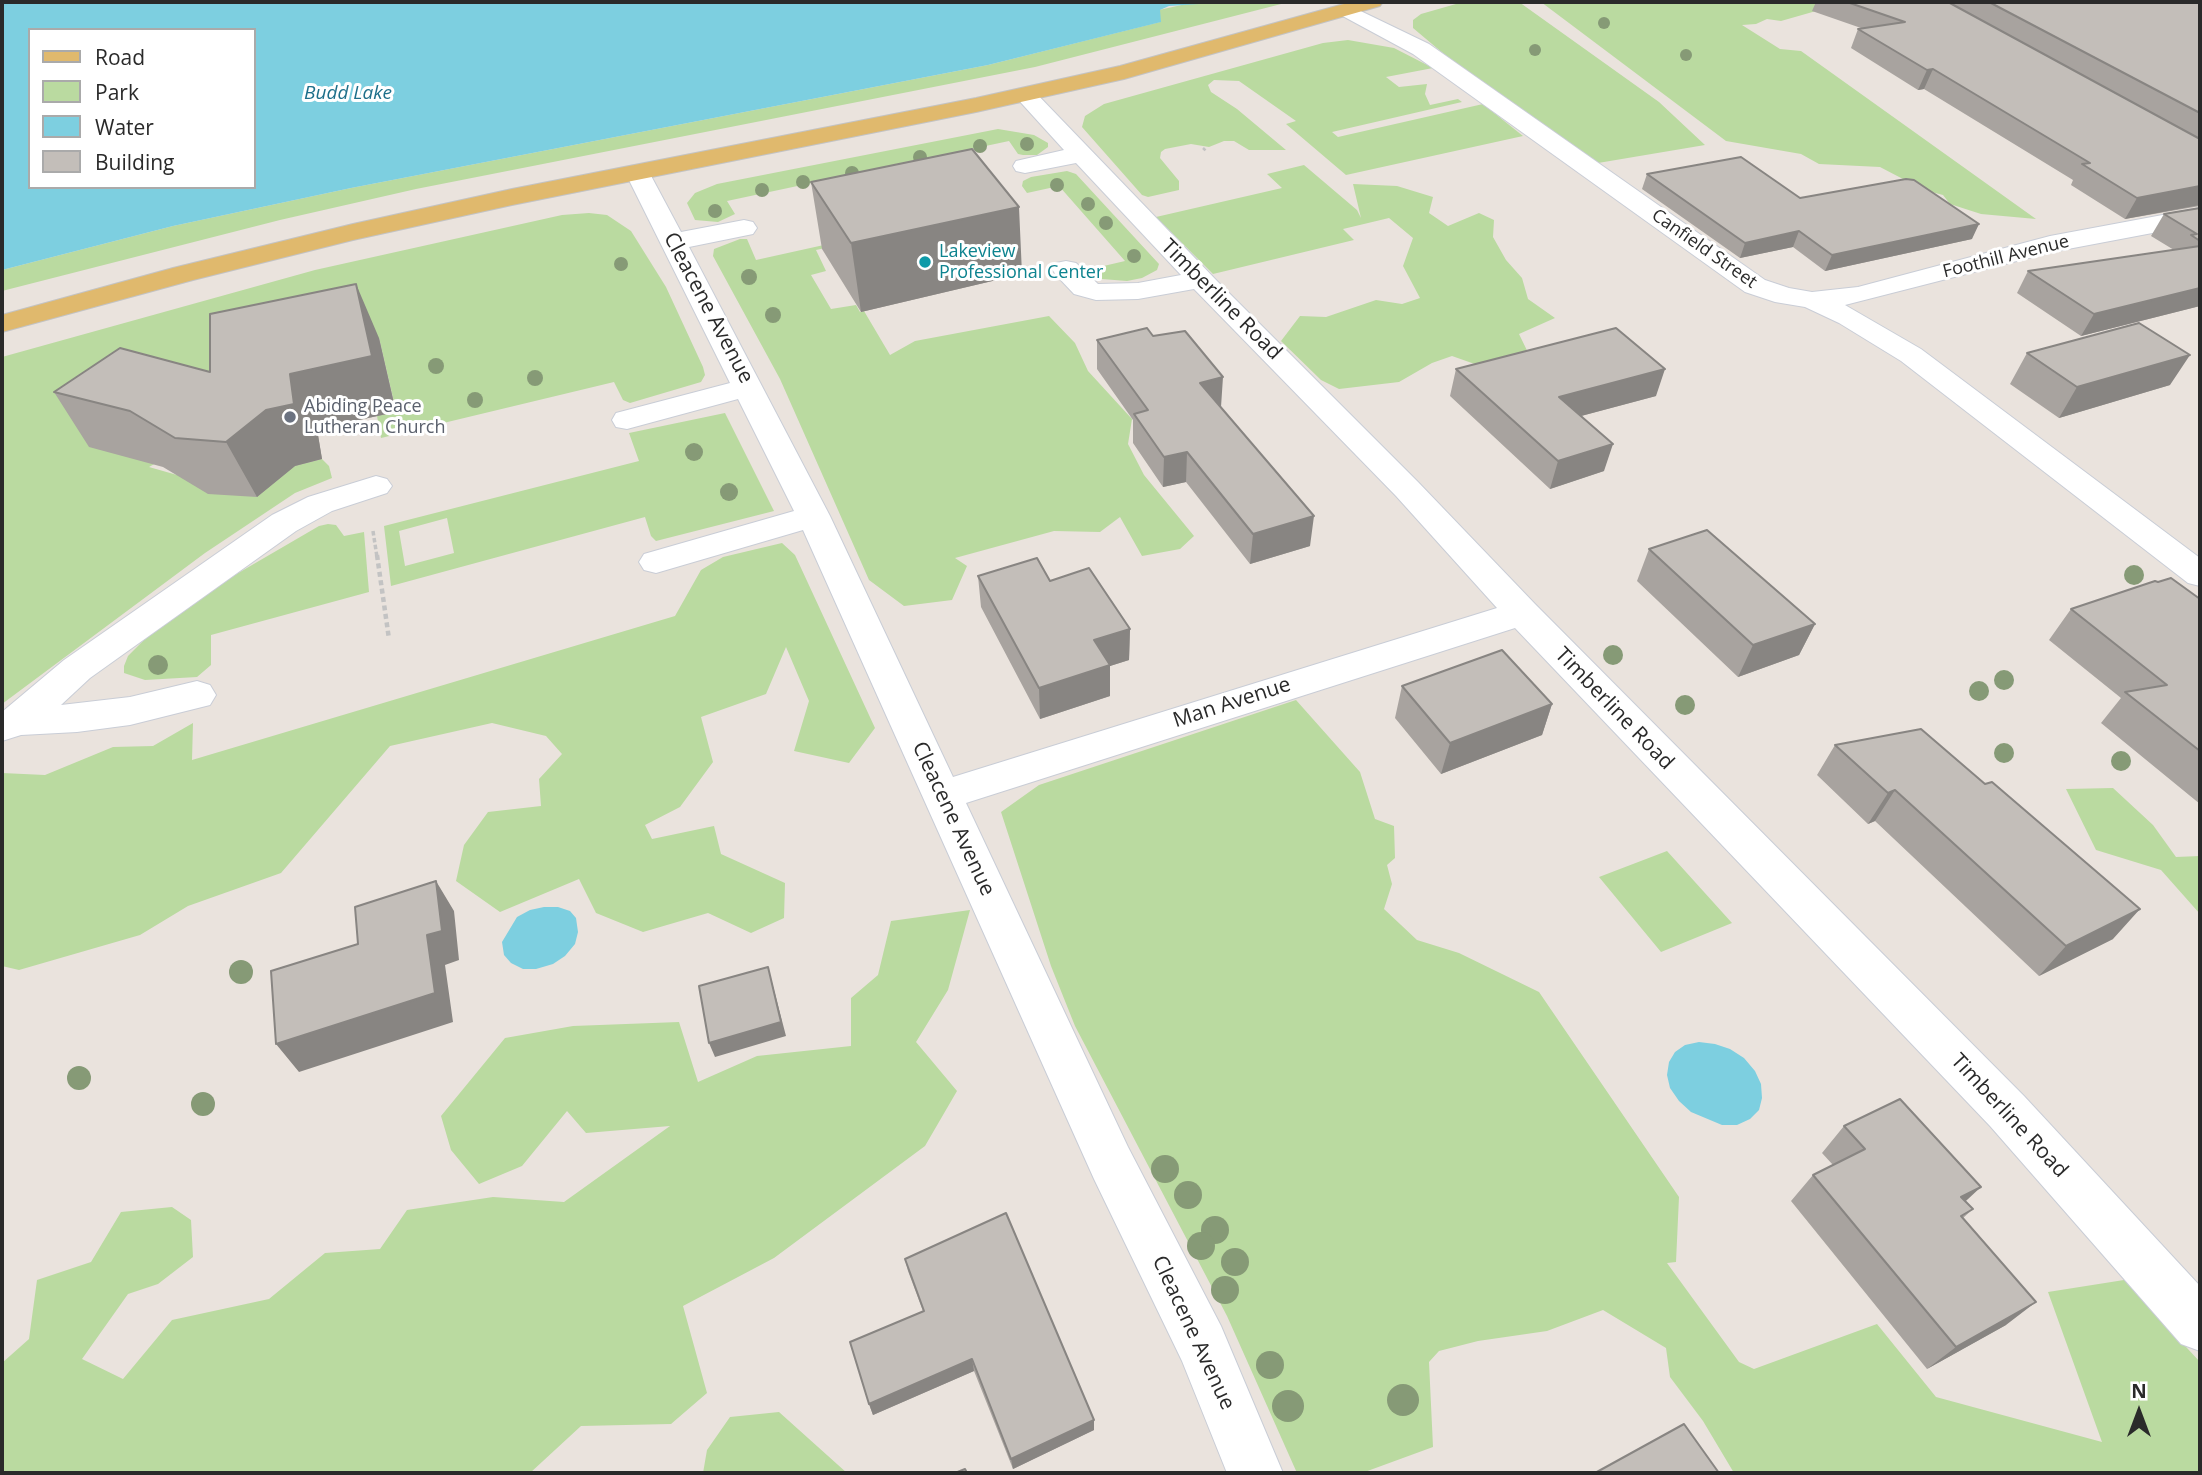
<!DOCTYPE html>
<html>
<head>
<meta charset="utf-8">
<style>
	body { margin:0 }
	#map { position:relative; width:2202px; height:1475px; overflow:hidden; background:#eae3dd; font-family:"Open Sans",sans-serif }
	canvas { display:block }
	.frame { position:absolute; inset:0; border:4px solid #2a2a2a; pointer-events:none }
	.legend { position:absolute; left:28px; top:28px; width:228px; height:161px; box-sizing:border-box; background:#fff; border:2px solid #aaa; margin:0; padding:9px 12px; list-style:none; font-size:21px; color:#2a2a2a }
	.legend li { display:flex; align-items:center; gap:14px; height:35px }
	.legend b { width:35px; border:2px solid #aaa }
	.north { position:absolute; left:2104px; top:1377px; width:70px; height:70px; -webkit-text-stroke:5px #fff; paint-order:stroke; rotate:0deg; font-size:19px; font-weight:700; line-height:28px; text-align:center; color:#2a2a2a }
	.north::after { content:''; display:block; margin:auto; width:24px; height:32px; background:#2a2a2a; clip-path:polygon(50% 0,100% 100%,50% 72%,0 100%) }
</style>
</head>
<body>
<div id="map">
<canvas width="2202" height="1475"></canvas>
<div class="frame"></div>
<ul class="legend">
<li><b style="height:9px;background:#e0b96d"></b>Road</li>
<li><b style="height:19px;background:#badaa0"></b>Park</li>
<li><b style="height:19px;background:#7dcfe0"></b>Water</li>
<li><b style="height:19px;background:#c3beb9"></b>Building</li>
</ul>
<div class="north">N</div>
</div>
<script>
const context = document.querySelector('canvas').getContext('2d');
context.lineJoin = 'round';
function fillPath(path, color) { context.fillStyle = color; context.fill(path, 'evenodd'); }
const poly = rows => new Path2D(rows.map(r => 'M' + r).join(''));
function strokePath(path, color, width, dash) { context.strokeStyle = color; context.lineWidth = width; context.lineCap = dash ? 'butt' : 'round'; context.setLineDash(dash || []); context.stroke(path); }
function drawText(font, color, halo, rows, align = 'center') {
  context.font = font + ' "Open Sans",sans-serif'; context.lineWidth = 6; context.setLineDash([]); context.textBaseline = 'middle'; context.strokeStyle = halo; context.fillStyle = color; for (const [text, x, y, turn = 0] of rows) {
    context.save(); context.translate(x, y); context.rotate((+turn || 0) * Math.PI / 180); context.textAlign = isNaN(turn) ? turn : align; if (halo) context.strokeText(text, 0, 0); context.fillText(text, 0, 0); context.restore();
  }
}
const green = poly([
	[1195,2,1289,2,1035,67,416,189,280,220,2,291,2,270,173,226,351,188,988,65,1160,22,1159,10],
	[1463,2,1519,2,1659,102,1705,145,1598,163,1457,65,1413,28,1413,20,1421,14],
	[1541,2,1880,2,1816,11,1781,21,1767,19,1756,24,1742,25,1780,49,1801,51,2036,219,1981,214,1950,204,1943,195,1924,190,1880,167,1819,164,1801,154,1726,141],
	[1348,40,1394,48,1433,68,1386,77,1399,87,1427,84,1425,94,1430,105,1458,99,1462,102,1332,132,1338,137,1483,104,1523,136,1346,175,1286,124,1296,121,1239,81,1214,80,1208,85,1211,92,1237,109,1286,150,1249,150,1234,141,1224,141,1209,147,1191,144,1165,149,1161,152,1160,158,1179,181,1179,190,1148,197,1142,195,1082,127,1085,116,1104,104,1323,43],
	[998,129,1034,135,1048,143,1048,147,1037,155,1023,155,1018,154,1009,141,727,201,735,214,718,222,695,220,687,203,695,193,717,184],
	[1304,165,1357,210,1361,218,1353,184,1397,186,1433,197,1429,213,1448,226,1479,213,1494,220,1493,237,1506,260,1522,278,1528,299,1555,318,1519,334,1536,369,1503,374,1452,356,1432,363,1399,382,1339,389,1321,380,1281,341,1300,316,1326,317,1376,300,1402,304,1420,298,1403,266,1413,238,1389,218,1343,229,1354,240,1213,274,1156,217,1282,188,1267,174],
	[1067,171,1076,174,1159,264,1157,270,1142,278,1127,281,1102,279,1095,275,1095,268,1125,261,1059,186,1027,193,1022,186,1023,181,1031,177],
	[589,213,607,215,631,231,666,287,703,367,705,375,701,382,630,403,623,400,614,382,381,438,377,416,396,411,379,338,149,467,177,475,290,467,322,459,329,466,332,478,295,493,205,553,2,704,2,357,315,270,562,215],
	[740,239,747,239,756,260,851,239,853,242,816,250,826,271,811,275,831,309,856,305,860,312,864,311,890,355,915,341,1049,316,1075,343,1088,371,1132,419,1128,444,1144,475,1194,536,1180,549,1142,556,1120,517,1100,532,1054,531,955,558,967,566,952,600,904,606,869,580,780,379,713,256,714,249],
	[725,413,774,511,656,541,651,536,645,517,391,586,384,526,639,461,629,433],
	[447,518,454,553,405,566,399,531],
	[328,524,336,525,344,536,364,532,369,592,211,635,211,665,197,677,145,680,124,673,124,666,128,656,149,635,228,579,319,526],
	[782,543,795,555,875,728,849,763,794,751,809,701,786,647,766,694,701,717,713,762,680,807,645,825,652,839,714,826,721,854,785,883,784,918,751,933,708,913,643,932,596,913,579,879,500,912,456,881,464,845,488,812,541,806,539,779,562,754,546,736,492,723,390,746,281,873,188,906,140,935,19,970,2,966,2,773,45,775,113,747,153,746,193,723,192,760,675,616,701,570,723,557],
	[1296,700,1360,772,1375,819,1394,826,1395,858,1387,865,1392,884,1384,909,1417,940,1459,953,1539,992,1679,1197,1676,1262,1667,1263,1739,1362,1754,1369,1877,1324,1936,1397,2102,1442,2048,1292,2124,1280,2200,1362,2200,1473,1734,1473,1703,1421,1670,1377,1666,1348,1603,1310,1547,1331,1478,1341,1439,1351,1429,1362,1433,1447,1362,1473,1297,1473,1227,1316,1075,1026,1051,966,1001,812,1039,785],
	[2113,788,2153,825,2176,857,2200,856,2200,914,2161,870,2096,850,2066,789],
	[1667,851,1732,923,1661,952,1599,877],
	[970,910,948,990,916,1042,957,1091,925,1146,774,1258,683,1306,707,1393,671,1424,581,1426,530,1473,2,1473,2,1363,29,1339,37,1280,91,1262,121,1212,172,1207,191,1220,193,1257,158,1284,128,1294,82,1359,123,1379,172,1320,269,1299,325,1253,380,1249,407,1210,493,1197,564,1202,670,1126,586,1133,567,1111,522,1166,479,1184,451,1150,441,1116,505,1038,573,1026,679,1022,698,1082,757,1056,851,1046,851,998,878,975,891,921],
	[779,1412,847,1473,703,1473,707,1450,730,1417]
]);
const water = poly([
	[2,2,1229,2,1169,6,1160,10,1161,22,988,65,351,188,173,226,2,270],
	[30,30,254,30,254,187,30,187],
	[544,907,558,907,570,911,576,918,578,932,575,944,565,956,553,964,536,969,523,969,511,963,504,955,502,942,517,917,530,910],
	[1699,1042,1715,1044,1730,1049,1744,1058,1755,1071,1761,1084,1762,1098,1759,1110,1750,1119,1737,1125,1722,1125,1691,1112,1679,1101,1670,1088,1667,1075,1669,1062,1675,1052,1685,1045]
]);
const pathFar2 = poly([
	[1203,148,1206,151]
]);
const pathFar1 = poly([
	[373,531,377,557]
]);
const path = poly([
	[377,555,389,639]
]);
const minor = poly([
	[1346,4,1429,44,1765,280,1789,288,1812,292,1858,287,2050,236,2200,208,2200,224,2052,252,1845,305,1921,349,2200,558,2200,586,2188,583,1901,361,1839,323,1805,307,1775,302,1745,292,1413,54,1339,14,1336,10,1339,6,1346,4],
	[1025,88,1033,90,1217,281,1418,482,1535,604,2024,1096,2200,1286,2200,1351,2181,1344,1990,1126,1515,628,966,803,1128,1147,1221,1326,1283,1473,1227,1473,1182,1361,1094,1179,803,530,656,573,644,570,639,562,644,554,794,511,738,399,627,429,616,427,612,420,616,413,730,383,625,172,628,167,637,165,646,167,649,172,681,232,744,220,753,222,757,228,753,234,689,247,830,516,953,777,1497,608,1396,496,1194,289,1138,299,1096,300,1074,294,1056,275,1052,269,1056,263,1066,261,1076,263,1098,284,1138,283,1181,275,1076,163,1025,173,1016,171,1013,166,1016,161,1064,150,1014,95,1017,90,1025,88],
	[376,476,387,479,392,486,387,493,332,511,296,531,90,678,61,705,130,697,197,681,210,685,216,695,210,705,130,725,77,732,21,735,2,741,2,712,64,660,272,515,308,497,376,476]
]);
const major = poly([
	[1351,2,1383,2,1380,6,1124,79,976,112,512,205,353,240,193,280,2,332,2,315,173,268,353,224,512,189,976,98,1120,66,1351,2]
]);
const trees = [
	[1604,23,6],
	[1535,50,6],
	[1686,55,6],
	[1027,144,7],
	[980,146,7],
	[920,157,7],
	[852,173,7],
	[803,182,7],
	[1057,185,7],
	[762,190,7],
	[1088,204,7],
	[715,211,7],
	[1106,223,7],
	[1134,256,7],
	[621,264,7],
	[749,277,8],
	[773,315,8],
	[436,366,8],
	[535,378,8],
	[475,400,8],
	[694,452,9],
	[729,492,9],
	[2134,575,10],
	[1613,655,10],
	[158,665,10],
	[2004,680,10],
	[1979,691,10],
	[1685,705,10],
	[2004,753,10],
	[2121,761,10],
	[241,972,12],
	[79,1078,12],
	[203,1104,12],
	[1165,1169,14],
	[1188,1195,14],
	[1215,1230,14],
	[1201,1246,14],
	[1235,1262,14],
	[1225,1290,14],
	[1270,1365,14],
	[1403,1400,16],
	[1288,1406,16]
];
const wall = poly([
	[1816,2,2200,2,2200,206,2125,219,2071,185,2073,180,1924,89,1918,90,1851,48,1858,29,1861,28,1812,11],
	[1647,174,1800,198,1972,239,1825,271,1793,247,1740,258,1642,189],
	[811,182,1022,274,861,312,822,249],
	[2200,208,2200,306,2081,336,2017,293,2028,271,2174,250,2151,236,2164,214],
	[1153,336,1221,407,1310,546,1250,564,1186,482,1163,487,1133,443,1133,420,1097,369,1097,340],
	[379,338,396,412,317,429,322,459,295,466,257,497,208,494,163,467,89,447,54,392,210,372],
	[2027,353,2170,385,2059,418,2010,384],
	[1456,369,1656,396,1581,416,1604,471,1550,489,1450,396],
	[1649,549,1815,624,1799,655,1738,677,1637,581],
	[978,576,1050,581,1130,629,1129,660,1110,666,1110,696,1040,719,981,607],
	[2158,582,2200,599,2200,804,2101,723,2121,698,2049,640,2071,609],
	[1402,686,1552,704,1542,735,1441,774,1395,718],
	[1835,745,1985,784,2113,939,2039,976,1875,821,1868,824,1817,775],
	[1844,1126,1965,1201,1973,1209,1963,1218,2006,1325,1927,1369,1791,1201,1813,1175,1833,1165,1822,1153],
	[905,1259,1094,1430,1013,1469,974,1371,873,1415,869,1404,923,1311,908,1271]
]);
const shadedWall = poly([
	[1933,69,1924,89,1918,90,1927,70],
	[2200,169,2200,205,2125,219,2137,198],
	[1019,207,1022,274,861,312,851,243],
	[1979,224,1972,239,1825,271,1832,255],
	[1799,231,1793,247,1740,258,1745,243],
	[356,284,379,338,396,412,317,429,322,459,295,466,257,497,226,442],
	[2200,288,2200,306,2081,336,2094,314],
	[2190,355,2170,385,2059,418,2077,387],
	[1665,369,1656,396,1551,424,1559,397],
	[1223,377,1221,407,1200,383],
	[1613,444,1604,471,1550,489,1558,461],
	[1187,452,1186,482,1163,487,1164,457],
	[1314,516,1310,546,1250,564,1253,534],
	[1815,624,1799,655,1738,677,1753,645],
	[1130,629,1129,660,1110,666,1110,696,1040,719,1039,688,1094,640],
	[1552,704,1542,735,1441,774,1450,743],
	[1895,790,1875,821,1868,824,1888,793],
	[436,881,454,911,459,960,445,965,453,1022,299,1072,276,1044,427,935],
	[2140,909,2113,939,2039,976,2066,946],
	[768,967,786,1036,715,1057,709,1043],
	[1981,1187,1954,1212,1961,1197],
	[2036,1302,2006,1325,1927,1369,1956,1347],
	[972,1359,974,1371,873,1415,869,1404],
	[1094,1420,1094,1430,1013,1469,1011,1459]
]);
const building = poly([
	[1847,2,1948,2,2200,139,2200,186,2137,198,2082,164,2090,163,1933,69,1927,70,1858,29,1905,22,1847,2],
	[1989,2,2200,2,2200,113,1989,2],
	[972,149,1019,207,851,243,811,182,972,149],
	[1741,157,1800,198,1906,179,1914,180,1979,224,1832,255,1799,231,1745,243,1647,174,1741,157],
	[2200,208,2200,241,2191,235,2197,234,2164,214,2200,208],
	[2200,246,2200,288,2094,314,2028,271,2200,246],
	[356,284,372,356,290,374,294,404,266,410,226,442,175,438,130,411,54,392,120,348,210,372,210,314,356,284],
	[2139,323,2190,355,2077,387,2027,353,2139,323],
	[1147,328,1153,336,1185,331,1223,377,1200,383,1314,516,1253,534,1187,452,1164,457,1134,414,1148,410,1097,340,1147,328],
	[1616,328,1665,369,1559,397,1613,444,1558,461,1456,369,1616,328],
	[1707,530,1815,624,1753,645,1649,549,1707,530],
	[1037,558,1050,581,1089,568,1130,629,1094,640,1110,665,1039,688,978,576,1037,558],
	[2171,578,2200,599,2200,751,2125,692,2167,685,2071,609,2155,581,2158,582,2171,578],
	[1502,650,1552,704,1450,743,1402,686,1502,650],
	[1921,729,1985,784,1992,782,2140,909,2066,946,1895,790,1888,793,1835,745,1921,729],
	[436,881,442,931,427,935,435,993,276,1044,271,971,358,944,355,907,436,881],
	[768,967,781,1022,709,1043,699,986,768,967],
	[1900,1099,1981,1187,1961,1197,1973,1209,1961,1216,2036,1302,1956,1347,1813,1175,1865,1149,1844,1126,1900,1099],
	[1006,1213,1094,1420,1011,1459,972,1359,869,1404,850,1342,924,1311,905,1259,1006,1213],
	[1684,1424,1719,1473,1595,1473,1684,1424],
	[965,1469,967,1473,955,1473,965,1469]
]);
const markers = [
	[925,262,7,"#0f9aa8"],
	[290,417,7,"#6b7280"]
];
const farStreetnames = [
	["Canfield Street",1704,249,35],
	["Foothill Avenue",2006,257,-14]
];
const farCulturenames = [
	["Lakeview",939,252],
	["Professional Center",939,273]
];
const farWorshipnames = [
	["Abiding Peace",304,407],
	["Lutheran Church",304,428]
];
const farWaternames = [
	["Budd Lake",348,94]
];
const streetNames = [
	["Timberline Road",1221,300,45],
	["Cleacene Avenue",708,308,62],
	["Man Avenue",1232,703,-18],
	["Timberline Road",1614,709,46],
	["Cleacene Avenue",953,819,65],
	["Timberline Road",2009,1116,47],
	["Cleacene Avenue",1193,1333,65]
];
fillPath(green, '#badaa0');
fillPath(water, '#7dcfe0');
strokePath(minor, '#c9cdd6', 2);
strokePath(major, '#c3c3c3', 2);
strokePath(pathFar2, '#c3c3c3', 2.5, [3.5, 2]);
strokePath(pathFar1, '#c3c3c3', 3.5, [4.5, 2.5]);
strokePath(path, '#c3c3c3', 4.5, [5, 3.5]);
fillPath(minor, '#fff');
fillPath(major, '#e0b96d');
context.fillStyle = '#869a76';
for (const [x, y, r] of trees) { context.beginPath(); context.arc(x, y, r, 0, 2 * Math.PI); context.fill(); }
fillPath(wall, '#a8a39f');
fillPath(shadedWall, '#888582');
fillPath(building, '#c3beb9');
strokePath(building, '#888582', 2);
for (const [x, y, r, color] of markers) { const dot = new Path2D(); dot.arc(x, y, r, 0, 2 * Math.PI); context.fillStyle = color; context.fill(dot); strokePath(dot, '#fff', 2.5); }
drawText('18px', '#2a2a2a', '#fff', farStreetnames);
drawText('18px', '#0d838f', '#fff', farCulturenames, 'left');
drawText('18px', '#5b616d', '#fff', farWorshipnames, 'left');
drawText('italic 19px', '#1d6f8a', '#fff', farWaternames);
drawText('21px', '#2a2a2a', '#fff', streetNames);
</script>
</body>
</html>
